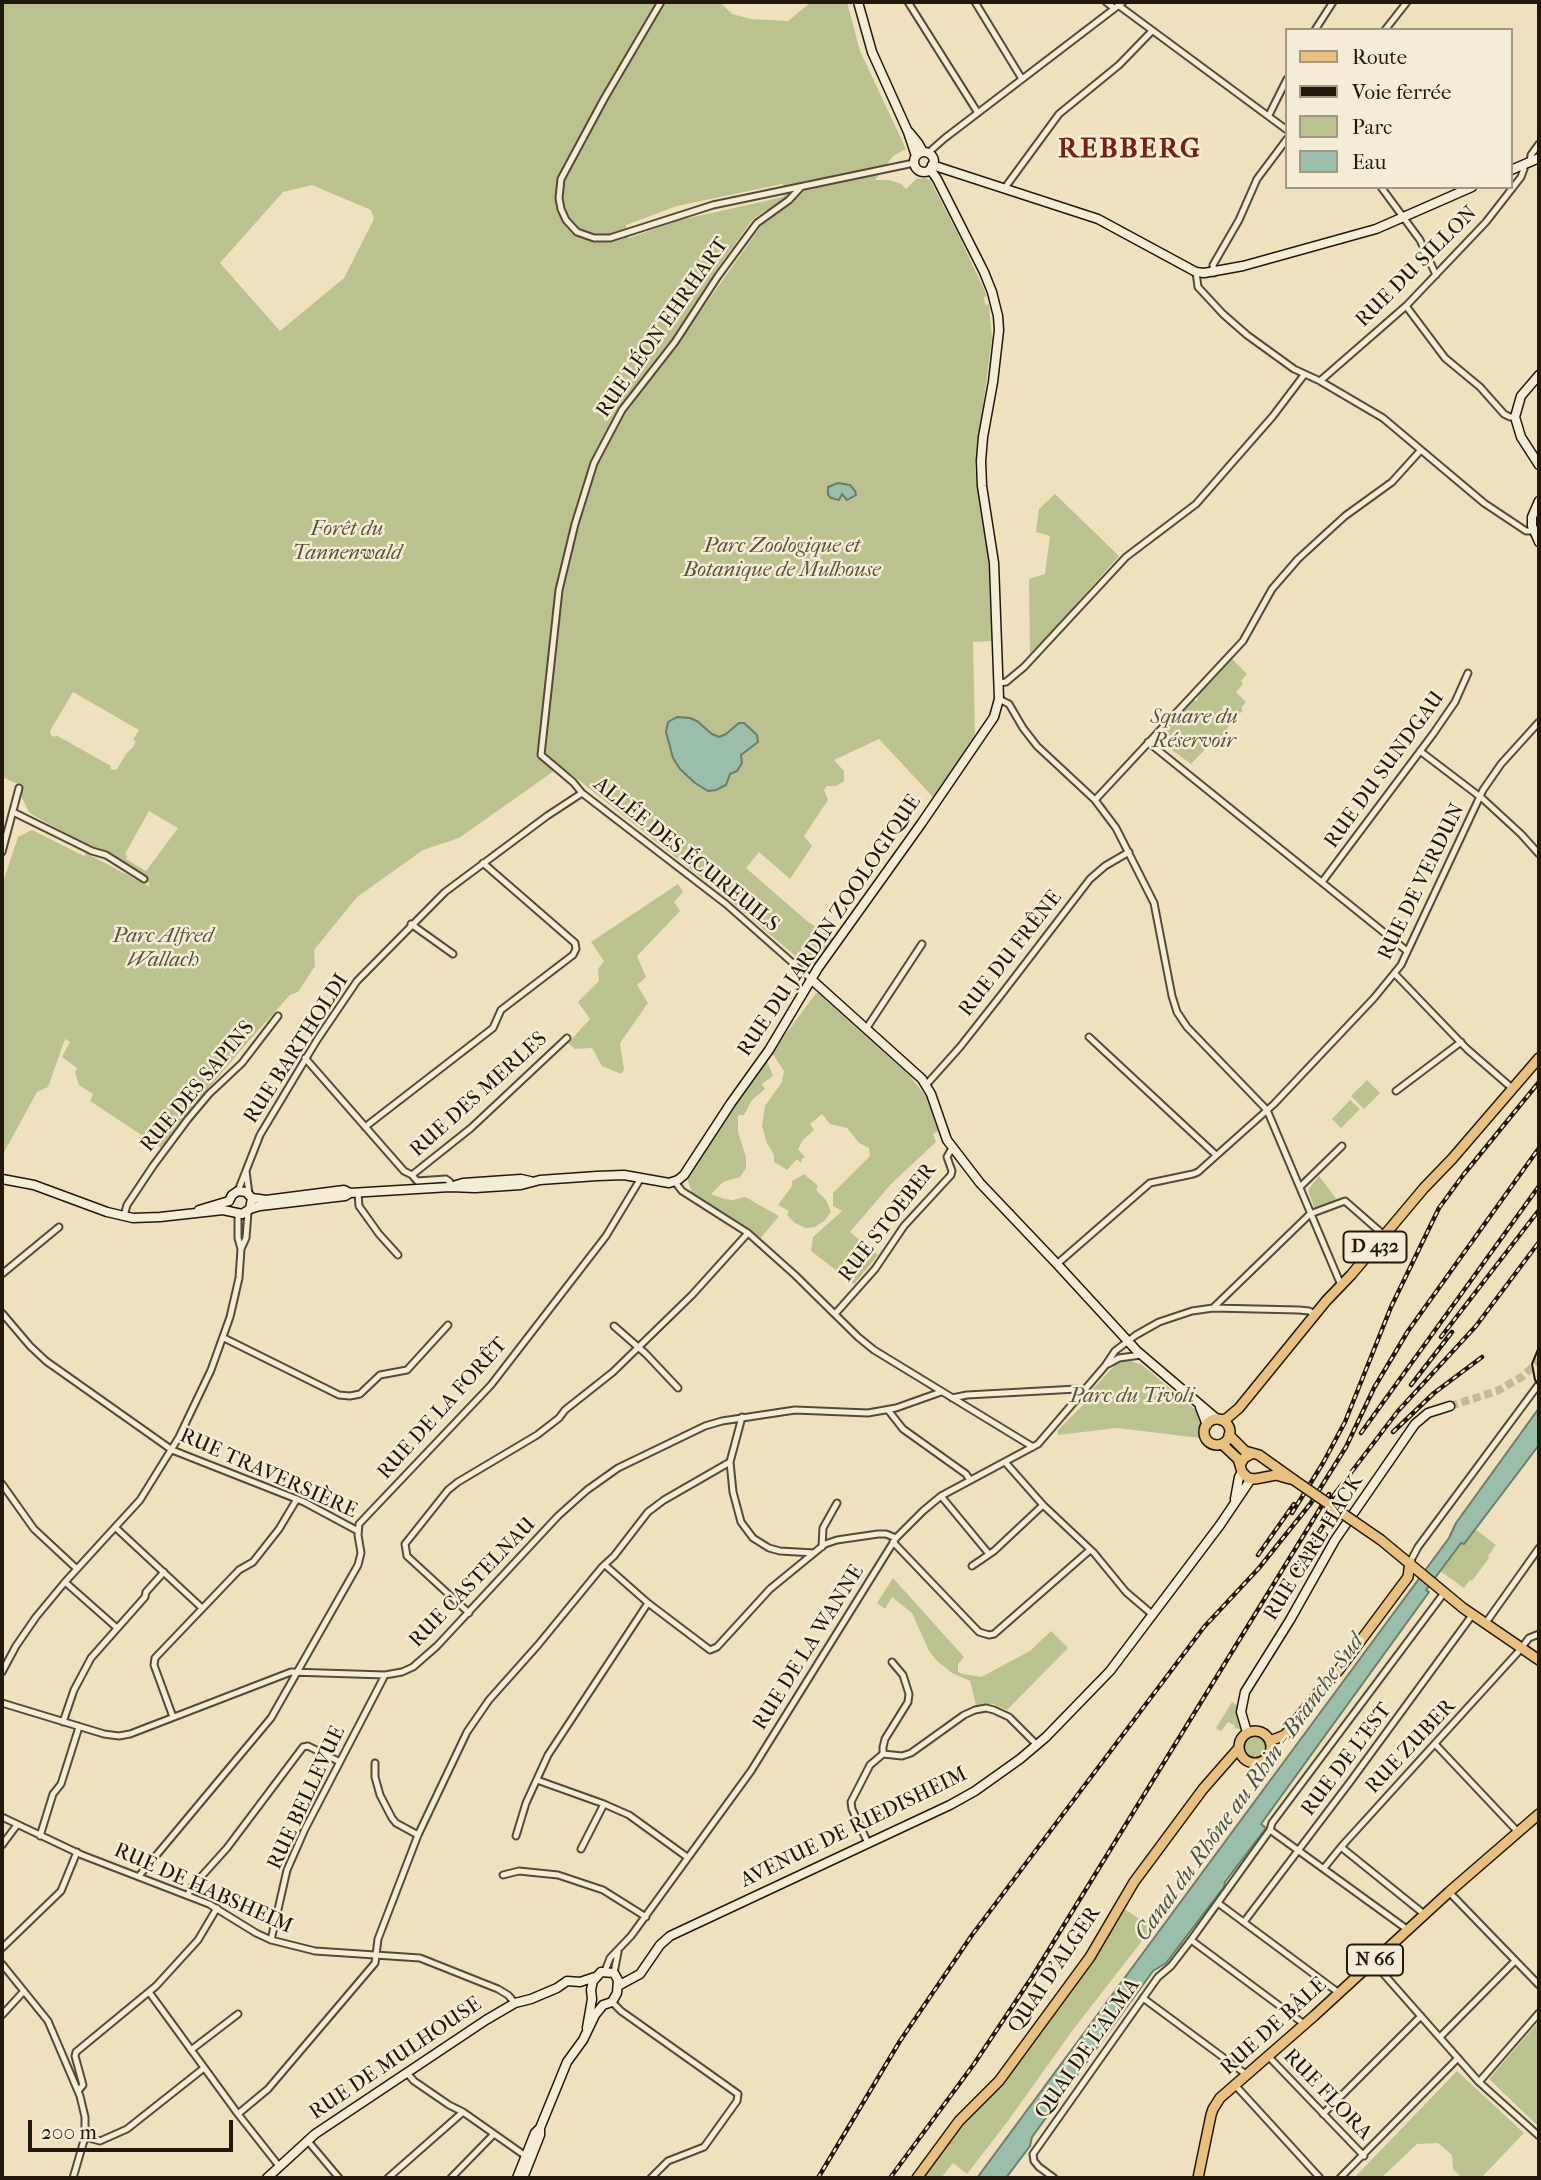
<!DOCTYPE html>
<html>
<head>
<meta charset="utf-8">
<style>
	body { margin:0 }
	#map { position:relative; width:1541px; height:2180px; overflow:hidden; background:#efe1be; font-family:"IM FELL French Canon",serif }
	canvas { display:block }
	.frame { position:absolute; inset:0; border:4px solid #22180c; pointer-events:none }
	.legend { position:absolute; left:1285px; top:28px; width:228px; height:161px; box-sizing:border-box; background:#f5ecd5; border:2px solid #a19785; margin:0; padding:9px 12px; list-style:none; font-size:21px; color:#22180c }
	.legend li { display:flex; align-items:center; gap:14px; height:35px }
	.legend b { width:35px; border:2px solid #a19785 }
	.scale { position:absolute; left:28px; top:2120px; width:205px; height:32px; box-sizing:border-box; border:4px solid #22180c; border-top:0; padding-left:9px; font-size:21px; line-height:24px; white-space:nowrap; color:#22180c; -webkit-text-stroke:5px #f5ecd5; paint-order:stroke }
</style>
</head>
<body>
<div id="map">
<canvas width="1541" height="2180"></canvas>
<div class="frame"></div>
<ul class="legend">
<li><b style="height:9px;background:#e8c07f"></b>Route</li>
<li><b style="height:9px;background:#22180c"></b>Voie ferrée</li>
<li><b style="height:19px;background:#bcc28f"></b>Parc</li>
<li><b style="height:19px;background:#9bbeab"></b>Eau</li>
</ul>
<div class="scale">200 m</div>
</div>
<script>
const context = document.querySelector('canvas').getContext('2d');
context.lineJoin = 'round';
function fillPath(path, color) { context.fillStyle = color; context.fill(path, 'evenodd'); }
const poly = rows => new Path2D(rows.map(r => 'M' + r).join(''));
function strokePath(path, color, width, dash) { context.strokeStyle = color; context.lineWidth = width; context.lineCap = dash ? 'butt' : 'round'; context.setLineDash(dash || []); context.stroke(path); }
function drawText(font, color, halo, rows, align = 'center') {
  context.font = font + ' "IM FELL French Canon",serif'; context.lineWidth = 5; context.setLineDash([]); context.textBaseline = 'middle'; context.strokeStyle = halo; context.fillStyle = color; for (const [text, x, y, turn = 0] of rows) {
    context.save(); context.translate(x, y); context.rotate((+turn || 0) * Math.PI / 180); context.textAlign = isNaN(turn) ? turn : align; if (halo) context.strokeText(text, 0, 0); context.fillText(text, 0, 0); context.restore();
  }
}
const green = poly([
	[2,2,720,2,732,14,751,19,788,21,811,2,847,2,860,51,906,149,893,156,875,180,889,180,901,184,906,189,916,179,925,178,930,180,959,236,987,296,984,297,985,305,989,304,992,338,975,468,988,553,992,641,973,642,975,736,933,797,879,739,834,760,844,771,844,781,836,786,827,786,824,790,828,800,804,836,812,846,790,879,759,852,746,868,807,921,833,939,814,965,807,966,737,906,561,766,459,838,423,850,357,897,314,950,315,966,298,992,290,995,246,1044,187,1114,161,1148,90,1101,93,1094,79,1085,75,1072,77,1068,62,1057,70,1042,65,1039,48,1087,37,1092,2,1156,2,885,18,837,32,830,84,856,86,853,150,887,147,878,33,815,29,812,22,798,22,786,2,777],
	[782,184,786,190,783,197,680,220,629,238,626,233,626,225,677,206],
	[312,185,371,210,374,219,344,278,280,331,220,263,283,192],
	[766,210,771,218,761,226,664,363,660,362,657,358,673,339,715,272,753,219],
	[73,692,139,730,133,740,136,741,133,747,126,754,117,769,113,770,110,768,111,766,56,735,55,737,51,735,50,731],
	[149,811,178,828,146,871,126,859,127,856,125,854],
	[1055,494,1119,556,1046,638,1030,653,1029,579,1045,574,1050,536,1036,532,1039,509],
	[1232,659,1247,674,1241,681,1243,684,1236,692,1246,702,1241,708,1243,710,1227,728,1228,730,1222,737,1219,735,1191,764,1161,742,1159,737,1193,700,1197,701,1199,694],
	[678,884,683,892,674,902,680,911,637,956,646,977,637,985,648,1003,620,1043,624,1070,621,1074,602,1066,592,1048,575,1049,568,1043,590,1019,578,1002,599,981,598,969,604,961,591,942],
	[816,993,818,993,909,1075,926,1097,938,1131,933,1134,936,1142,891,1184,850,1232,878,1255,854,1284,811,1251,813,1237,842,1211,833,1206,833,1193,870,1156,869,1148,859,1143,847,1128,830,1124,822,1114,810,1124,814,1130,803,1140,798,1149,805,1157,802,1159,801,1163,797,1159,787,1170,774,1162,774,1155,767,1143,762,1126,765,1106,782,1082,784,1071,772,1053],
	[767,1061,773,1076,762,1084,765,1089,752,1100,744,1115,738,1115,738,1132,746,1157,746,1168,740,1177,723,1182,711,1194,724,1199,733,1200,745,1197,779,1216,759,1240,747,1227,692,1193,687,1178,729,1114],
	[1367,1080,1380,1093,1364,1109,1351,1096],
	[1350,1100,1360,1109,1341,1128,1332,1119],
	[804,1174,818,1186,816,1190,826,1200,831,1212,824,1221,815,1227,806,1228,795,1223,787,1215,789,1211,778,1205,792,1186,792,1181],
	[1319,1176,1338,1201,1315,1210,1308,1190],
	[1128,1360,1142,1365,1196,1410,1202,1420,1200,1438,1117,1428,1058,1435,1058,1430,1087,1401,1090,1392,1117,1363],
	[1475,1529,1496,1545,1488,1556,1489,1558,1472,1581,1470,1580,1464,1588,1440,1571,1461,1542,1464,1544],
	[893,1578,964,1657,958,1664,958,1672,963,1674,981,1677,1030,1651,1051,1631,1068,1648,1007,1710,993,1704,976,1705,970,1681,952,1673,937,1661,929,1651,912,1613,892,1597,885,1609,877,1603],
	[1232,1702,1239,1707,1242,1730,1235,1728,1234,1725,1228,1722,1221,1731,1216,1728],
	'1243 1747a12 12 0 1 1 24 0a12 12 0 1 1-24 0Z',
	[1125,1909,1152,1928,1072,2031,1008,2121,967,2174,953,2163,941,2178,922,2178,956,2130,1001,2084,1093,1960],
	[1539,2021,1539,2122,1537,2125,1489,2079],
	[1457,2071,1524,2133,1481,2178,1462,2178,1453,2169,1452,2155,1438,2143,1417,2144,1381,2178,1354,2178]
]);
const water = poly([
	[838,483,850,485,855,491,856,495,847,500,842,494,839,500,831,498,828,495,828,487,838,483],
	[677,717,690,718,697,721,712,734,719,737,726,734,739,723,744,723,757,735,758,742,741,755,742,763,737,771,730,774,726,785,716,790,708,791,695,783,680,769,673,758,666,732,668,722,677,717],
	[1539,1408,1539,1445,1464,1544,1461,1543,1426,1590,1429,1592,1261,1824,1266,1828,1225,1882,1224,1887,1166,1963,1153,1971,1032,2137,1030,2146,1006,2178,977,2178,1449,1538,1456,1523,1539,1408]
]);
const secondaryTunnel = poly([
	[1450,1406,1497,1391,1523,1376,1539,1361]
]);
const street = poly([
	[661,2,604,99,561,179,559,198,561,209,566,220,577,232,594,238,610,238,713,205,914,163],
	[908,2,978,113],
	[975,2,1022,79],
	[1106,2,1114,8],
	[1118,5,1287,130],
	[1315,30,1333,2],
	[1385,30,1407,2],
	[1269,115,1287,79],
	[928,153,945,138,1123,2],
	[1530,162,1531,155,1539,144],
	[801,187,789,200,757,223,718,276,675,342,622,410,594,463,575,524,559,590,541,755,573,782,582,793,726,904,812,980],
	[1381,187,1420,240,1436,275],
	[1004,189,1059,114,1119,65,1152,31],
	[1196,272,1198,287,1223,314,1247,335,1294,369,1320,381,1383,418,1484,503,1526,531,1533,531],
	[1214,273,1213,265,1239,220,1257,179,1287,139],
	[1406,306,1445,358,1480,387,1504,414,1510,417,1515,417],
	[1320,381,1406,306,1486,222,1521,177,1524,169,1523,165],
	[999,683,1006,682,1024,667,1126,557,1196,504,1273,416,1304,375],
	[999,699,1009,704,1023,728,1037,746,1095,800,1116,828,1154,903,1172,996,1177,1012,1187,1027,1267,1110,1341,1285],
	[1148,742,1407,951],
	[1420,751,1483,799,1521,834,1539,854],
	[1095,800,1243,641,1272,589,1298,559,1345,516,1392,482,1420,451],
	[13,812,92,851,106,855,144,879],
	[2,852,19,788],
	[1322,882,1433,734,1455,702,1468,673],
	[411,924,453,954],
	[1395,974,1467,1049,1513,1089],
	[866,1029,922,944],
	[1089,1037,1216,1155],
	[305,1058,404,1171,412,1175,417,1181,446,1179,450,1182,450,1187],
	[926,1085,960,1047,1001,995,1090,879,1105,866,1129,852],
	[1396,1091,1461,1042],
	[365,1127,493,1028,501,1010,573,955,576,949,575,943,483,863],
	[246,1171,249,1194],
	[412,1175,471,1128,567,1038],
	[675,1182,682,1191,748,1233,795,1275,858,1337,874,1350,1033,1447],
	[1300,1187,1342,1146],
	[238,1191,260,1135,317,1040,357,981,445,892,547,816,582,793],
	[358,1193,359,1206,379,1234,398,1255],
	[238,1214,238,1238,241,1249],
	[124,1216,127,1205,153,1166,188,1119,209,1094,242,1063,278,1016],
	[1057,1264,1150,1183,1193,1174,1198,1172,1274,1104,1374,998,1401,965,1483,790,1501,764,1539,722],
	[2,1274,59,1227],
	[1213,1308,1310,1214,1345,1201,1385,1236],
	[2,1313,30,1346,46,1361,172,1450,304,1502,358,1531],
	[835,1314,875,1269,904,1226,951,1175,952,1171,947,1157,952,1148],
	[614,1326,646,1354,678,1388],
	[224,1338,339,1395,350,1396,360,1394,380,1375,407,1370,448,1325],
	[1108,1364,1119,1358,1141,1355],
	[952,1398,967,1395,1077,1389,1084,1391],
	[888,1410,903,1429,966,1474,970,1480],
	[742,1417,730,1462,733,1492,741,1522,753,1538,769,1548,780,1551,814,1553],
	[1005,1462,1043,1505,1094,1553,1126,1592,1153,1615],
	[2,1484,34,1529,77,1569],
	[941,1496,989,1554],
	[116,1528,202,1608],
	[893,1542,979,1632,989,1635,994,1634,1090,1550],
	[822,1547,823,1528,837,1503],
	[1410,1562,1418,1547,1539,1384],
	[605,1565,648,1603,710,1650,717,1647,770,1589,825,1544,837,1540,878,1534,886,1534,896,1538],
	[972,1566,994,1551,1043,1505],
	[65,1582,117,1628],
	[469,1613,407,1556,405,1544,448,1490,458,1482,537,1435,559,1418,565,1410,613,1372,692,1295,748,1233],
	[1485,1624,1539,1548],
	[2,1672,16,1646,36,1617,65,1582,140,1500,179,1437,211,1370,230,1317,239,1278,241,1249,246,1238,248,1212],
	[2,1703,104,1734,119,1736,130,1734,291,1672,385,1675,402,1672,413,1667,437,1646,558,1516,587,1490,618,1468,705,1426,722,1421,795,1410,868,1413,896,1408,941,1392],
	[173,1717,154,1665,155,1658,239,1570,253,1562,279,1529,297,1499],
	[63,1722,74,1690,91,1658,145,1597,146,1592,164,1572],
	[1435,1744,1518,1832],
	[883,1754,902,1756,911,1753,964,1715,975,1710,986,1708,994,1710,1009,1717,1037,1745],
	[883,1754,883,1747,885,1739,908,1702,909,1694,903,1675,892,1662],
	[375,1763,375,1777,380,1795,392,1818,396,1823,418,1835],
	[537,1780,604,1804,629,1815,687,1857],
	[2,1817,82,1855,209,1904,256,1933,271,1940,315,1951,420,1958,498,1989,508,1995,515,2003],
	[1270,1830,1408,1930],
	[40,1836,53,1794,61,1784,79,1727],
	[516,1836,526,1803,548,1755,648,1603],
	[868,1843,852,1809,851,1802,870,1765,883,1754],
	[2,1845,17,1825],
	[1341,1847,1424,1914],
	[581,1849,604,1804],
	[1324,1868,1341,1847,1519,1651,1529,1638,1539,1634],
	[503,1875,519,1871,558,1875,603,1890,646,1917],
	[139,1876,271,1718,358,1565,361,1553,358,1535,359,1524,491,1385,606,1236,641,1178],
	[1449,1892,1539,1985],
	[188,1895,191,1888,227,1848,303,1747,308,1746,340,1762],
	[1218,1903,1339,1993],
	[1244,1922,1350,1782,1473,1614],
	[271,1940,287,1870,305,1829,385,1675],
	[1191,1940,1304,2024],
	[2,1948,61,1891,77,1852],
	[1373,1962,1479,2082,1539,2136],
	[2,1964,48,2021,80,2096,85,2117,85,2137,73,2178],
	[605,1971,610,1958,631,1936,751,1771,896,1538,923,1511,941,1496,1038,1444,1105,1366,1115,1351,1136,1335,1159,1322,1192,1311,1213,1308,1299,1310,1309,1311,1315,1314],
	[614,1973,618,1952],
	[149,1992,238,2114,279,2166],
	[1143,1998,1247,2075],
	[612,2002,621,2011,738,2094,737,2101,704,2147,668,2161,651,2178],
	[2,2015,24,1991],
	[1440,2037,1515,1961],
	[191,2050,238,2014],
	[1268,2056,1364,2156],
	[407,2073,414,2081,449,2105,463,2112,527,2157],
	[1479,2082,1539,2013],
	[1235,2085,1320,2178],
	[78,2091,83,2085,75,2056,76,2052,156,1986,198,1940,217,1908],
	[238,2114,268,2089,375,1963,378,1939,418,1835,467,1732,489,1700,538,1645,602,1567,614,1556,648,1512,664,1500,730,1462],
	[1323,2114,1421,2016],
	[85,2137,100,2141,127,2129,204,2068],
	[307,2140,339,2178],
	[388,2178,463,2112],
	[451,2178,494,2134],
	[1054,2178,1039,2167,1034,2161,1033,2154,1158,1977,1171,1966,1191,1940,1270,1830,1272,1823,1444,1593],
	[1340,2178,1458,2058]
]);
const secondary = poly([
	[858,2,872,52,908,132,916,156],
	[909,132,918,143,923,152],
	'914 162a10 10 0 1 1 20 0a10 10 0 1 1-20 0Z',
	[932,165,1098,219,1196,272,1204,273,1243,266,1376,229,1472,187],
	[1511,170,1539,158],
	[1539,375,1521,396,1515,417,1521,437,1539,465],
	[1539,501,1532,517,1532,526,1539,542],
	[812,980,922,1079,931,1094,947,1140,980,1183,1057,1264,1137,1351,1217,1419],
	[2,1179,34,1185,107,1212,133,1218,160,1217,223,1210,242,1214,250,1209,252,1198],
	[453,1186,463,1183,521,1179,530,1181],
	[252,1198,266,1200,344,1190,350,1193,450,1187,475,1188,521,1185,540,1180,597,1176,624,1175,669,1183,678,1180,684,1175,731,1103,769,1050,818,968,921,824,994,717,999,699,994,563,982,486,981,461,983,437,993,382,999,330,998,316,992,292,984,272,937,179,930,169],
	[229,1201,232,1195,238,1191,246,1192,252,1198],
	[250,1209,260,1206,345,1196,350,1193],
	[199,1210,229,1201],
	[1200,1407,1207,1425],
	[1235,1499,1239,1477,1242,1472],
	[1247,1732,1241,1712,1245,1692,1290,1620,1335,1540,1415,1424,1428,1413,1450,1406],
	[618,1986,640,1974,660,1945,670,1936,950,1805,975,1791,1020,1759,1046,1737,1110,1671,1220,1525,1251,1479],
	[267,2178,315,2134,486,2020,515,2003,531,1999,557,1988,567,1981,580,1982,595,1977],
	[517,2178,535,2133,540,2128],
	[523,2178,540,2135,540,2128,567,2062,583,2040,595,2015,603,2005,612,2002,617,1993,618,1980,614,1973,601,1972,593,1981,591,1990,592,1999,587,2028]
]);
const primary = poly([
	'1204 1432a13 13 0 1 1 26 0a13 13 0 1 1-26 0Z',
	[1221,1420,1226,1419,1239,1408,1326,1301,1351,1275,1424,1188,1452,1159,1539,1058],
	[1229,1435,1245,1451,1259,1455,1294,1480],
	[1222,1444,1238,1459,1240,1465],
	[1251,1454,1244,1458,1240,1465,1242,1472,1248,1478,1255,1479,1276,1475,1290,1479],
	[1381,1540,1463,1608,1539,1660],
	'1239 1747a16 16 0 1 1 32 0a16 16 0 1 1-32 0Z',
	[1270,1741,1285,1735,1322,1688,1338,1671,1408,1577,1410,1562],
	[917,2178,959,2121,999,2081,1090,1957,1134,1882,1203,1789,1238,1749],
	[1198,2178,1211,2115,1213,2109,1220,2098,1314,2016,1449,1892,1539,1814]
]);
const tram = poly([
	[1539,1347,1532,1364,1535,1380,1539,1386]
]);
const rail = poly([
	[1441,1337,1539,1210],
	[1411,1385,1452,1332],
	[1393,1432,1434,1393,1482,1357],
	[1361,1433,1539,1186],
	[1327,1504,1398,1411,1476,1326,1539,1242],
	[1292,1513,1323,1463,1345,1422,1391,1307,1439,1208,1464,1174,1539,1082],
	[1258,1555,1294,1504],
	[1292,1574,1341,1498],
	[818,2178,900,2041,972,1935,1204,1627,1259,1568,1311,1503,1346,1447,1374,1388,1408,1331,1539,1148],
	[890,2178,974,2064,1032,1977,1329,1494]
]);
const primaryBridge = poly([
	[1294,1480,1381,1540]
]);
const shields = [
	[1375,1247,63],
	[1375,1960,56]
];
const shieldNames = [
	["D 432",1375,1247],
	["N 66",1375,1960]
];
const streetNames = [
	["RUE DU SILLON",1417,267,-45],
	["RUE LÉON EHRHART",663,328,-55],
	["RUE DU SUNDGAU",1385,770,-54],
	["ALLÉE DES ÉCUREUILS",686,855,39],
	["RUE DE VERDUN",1422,882,-64],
	["RUE DU JARDIN ZOOLOGIQUE",830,926,-56],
	["RUE DU FRÊNE",1011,954,-52],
	["RUE BARTHOLDI",297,1049,-57],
	["RUE DES SAPINS",198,1087,-50],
	["RUE DES MERLES",479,1095,-42],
	["RUE STOEBER",888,1223,-52],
	["RUE DE LA FORÊT",443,1409,-48],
	["RUE TRAVERSIÈRE",268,1474,24],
	["RUE CARL HACK",1314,1548,-58],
	["RUE CASTELNAU",473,1583,-46],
	["RUE DE LA WANNE",809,1648,-58],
	["RUE ZUBER",1411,1747,-47],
	["RUE DE L'EST",1347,1760,-53],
	["RUE BELLEVUE",307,1798,-65],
	["AVENUE DE RIEDISHEIM",854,1828,-26],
	["RUE DE HABSHEIM",203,1889,24],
	["QUAI D'ALGER",1055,1970,-56],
	["RUE DE BÂLE",1274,2027,-42],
	["QUAI DE L'ALMA",1088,2049,-55],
	["RUE DE MULHOUSE",396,2059,-34],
	["RUE FLORA",1327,2095,46]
];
const parkNames = [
	["Forêt du",347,530],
	["Tannenwald",347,554],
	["Parc Zoologique et",782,547],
	["Botanique de Mulhouse",782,571],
	["Square du",1194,718],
	["Réservoir",1194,742],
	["Parc Alfred",163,937],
	["Wallach",163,961],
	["Parc du Tivoli",1132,1397]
];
const waterNames = [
	["Canal du Rhône au Rhin - Branche Sud",1250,1788,-54]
];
const districtNames = [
	["REBBERG",1130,150]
];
fillPath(green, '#bcc28f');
fillPath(water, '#9bbeab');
strokePath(water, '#6b7c6b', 2);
strokePath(secondaryTunnel, '#c6b99a', 8, [8, 4]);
strokePath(street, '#554a38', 9);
strokePath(secondary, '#22180c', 11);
strokePath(primary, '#22180c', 12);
strokePath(street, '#f5ecd5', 5);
strokePath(secondary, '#f5ecd5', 8);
strokePath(primary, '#e8c07f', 9);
strokePath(tram, '#22180c', 2);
strokePath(rail, '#22180c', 4.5);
strokePath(rail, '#f5ecd5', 2, [5]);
strokePath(primaryBridge, '#22180c', 12, []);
strokePath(primaryBridge, '#e8c07f', 9);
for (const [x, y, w] of shields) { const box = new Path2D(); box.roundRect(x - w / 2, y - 15.5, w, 31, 5); context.fillStyle = '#f5ecd5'; context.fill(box); strokePath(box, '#22180c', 2); }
drawText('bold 19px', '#22180c', null, shieldNames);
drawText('21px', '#22180c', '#f5ecd5', streetNames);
drawText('italic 21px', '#58543a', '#f5ecd5', parkNames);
drawText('italic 23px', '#4c5244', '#f5ecd5', waterNames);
context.letterSpacing = '2px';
drawText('bold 28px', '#7a1f14', '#f5ecd5', districtNames);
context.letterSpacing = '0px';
</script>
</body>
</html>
